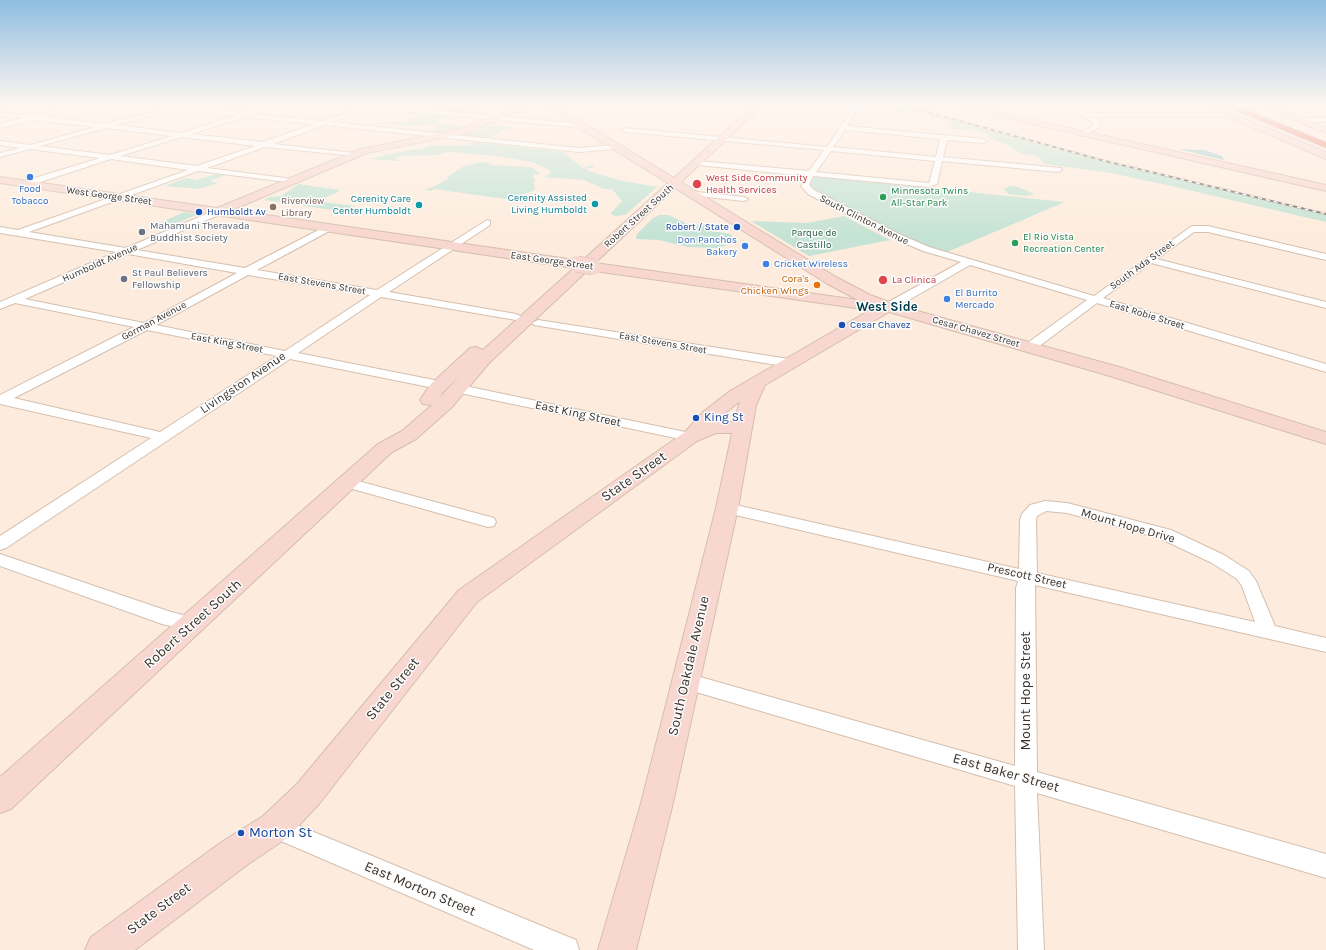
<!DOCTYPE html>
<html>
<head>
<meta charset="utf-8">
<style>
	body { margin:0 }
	canvas { display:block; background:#fdecdd }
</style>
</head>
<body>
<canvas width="1326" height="950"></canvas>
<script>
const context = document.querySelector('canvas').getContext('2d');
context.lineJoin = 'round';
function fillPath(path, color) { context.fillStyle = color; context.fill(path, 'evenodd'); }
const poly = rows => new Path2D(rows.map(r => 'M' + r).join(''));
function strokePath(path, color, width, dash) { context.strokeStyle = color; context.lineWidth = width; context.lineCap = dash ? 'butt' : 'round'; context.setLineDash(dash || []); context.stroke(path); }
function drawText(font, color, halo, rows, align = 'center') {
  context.font = font + ' Karla,sans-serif'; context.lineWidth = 3; context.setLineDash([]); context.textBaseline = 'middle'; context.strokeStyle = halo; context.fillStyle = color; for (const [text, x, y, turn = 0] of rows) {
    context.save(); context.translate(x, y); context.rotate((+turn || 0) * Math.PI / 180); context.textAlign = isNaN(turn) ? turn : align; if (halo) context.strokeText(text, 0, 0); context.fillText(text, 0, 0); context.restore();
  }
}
const green = poly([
	[449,105,486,105,466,113,431,110],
	[891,105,900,105,1055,149,1326,215,1326,222,1171,186,1111,173,1045,164,1037,156,1021,154,1008,145,988,138,988,135,981,132,947,128,949,121,921,114,894,112,897,106],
	[402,111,445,115,435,123,469,127,437,133,430,132,437,128,435,126,424,125,417,127,378,123,406,121,417,115,399,114],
	[492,125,512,127,488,138,460,135,475,132],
	[473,142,563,152,583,168,585,169,585,167,593,165,595,167,586,169,589,171,618,180,657,187,625,215,615,216,611,214,612,212,622,201,612,189,604,189,584,180,544,177,551,173,549,170,532,162,497,156,448,152,438,155,401,156,395,159,399,160,396,161,369,159,409,150,421,149,432,145,473,145],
	[482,162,491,163,488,165,531,167,540,173,539,175,534,174,533,178,539,180,534,180,535,190,519,196,520,198,515,202,511,201,513,200,434,189,430,191,425,189,431,188,448,179,447,177,464,166],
	[216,174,225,175,210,181,218,183,199,189,165,186,186,178,196,180],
	[815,176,1065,202,947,252,914,241,817,193,809,184],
	[299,184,339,190,338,192,324,198,327,199,323,202,355,206,346,212,264,200,270,197,281,196],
	[1010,186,1015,186,1035,194,1026,196,1008,194,1004,189],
	[184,212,198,214,171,226,158,224],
	[659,215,668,215,688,224,705,225,707,230,730,234,733,237,725,246,716,248,688,247,659,240,636,239,637,234,653,218],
	[844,216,890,240,809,256,751,221,807,223]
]);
const water = poly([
	[1178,149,1204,150,1222,156,1224,160]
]);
const street = poly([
	[75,105,87,105,43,117,105,124,164,109,144,105,168,105,244,113,270,105,280,105,253,114,323,121,363,107,362,105,378,105,583,124,586,126,583,128,370,108,332,122,579,148,615,145,618,147,615,149,579,152,324,125,273,144,354,153,357,155,356,156,265,147,207,168,293,179,296,179,296,183,198,171,29,232,126,248,218,209,222,212,221,214,137,250,245,268,328,225,332,228,331,230,257,270,377,290,487,220,490,221,490,225,389,292,516,314,522,317,516,320,381,297,298,353,439,381,444,382,445,385,444,388,439,389,290,359,6,548,0,550,0,536,151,438,0,404,0,395,134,327,15,303,0,309,0,302,116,252,0,233,0,227,18,230,188,170,111,159,28,186,22,186,22,182,100,158,30,149,0,157,0,153,20,148,0,145,0,141,30,145,96,127,33,120,0,128,0,124,23,118,0,116,0,112,33,116,75,105],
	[167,109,236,116,181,133,115,125,167,111,167,109],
	[245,117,314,124,263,142,191,134,245,117],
	[106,128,172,136,110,155,40,146,106,128],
	[182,137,255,146,197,166,120,156,182,137],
	[128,254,237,273,144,323,25,299,128,254],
	[248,275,370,295,285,351,156,325,248,275],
	[147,330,277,356,160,432,14,398,147,330],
	[795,105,822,105,886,111,889,113,886,115,856,112,847,126,984,139,987,141,984,143,947,140,943,157,1061,168,1062,170,1058,172,942,161,937,184,929,187,813,176,809,185,814,190,899,234,929,247,1094,296,1192,226,1208,226,1326,254,1326,260,1208,232,1194,232,1157,259,1326,302,1326,308,1151,263,1103,298,1326,364,1326,372,1097,303,1034,350,1026,350,1024,347,1026,344,1087,300,970,265,902,304,891,309,883,309,882,307,883,305,961,262,923,251,893,238,808,194,801,186,806,176,698,165,694,163,698,161,809,171,824,150,625,132,622,130,625,128,827,147,850,112,795,105],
	[845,130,940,139,936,157,833,147,845,130],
	[831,151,935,161,929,183,816,172,831,151],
	[1066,105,1074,105,1087,113,1226,113,1229,115,1226,117,1093,117,1100,122,1098,128,1082,136,1080,135,1080,133,1092,127,1094,123,1066,105],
	[591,107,649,111,652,113,649,115,589,110,588,109,591,107],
	[1301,118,1326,118,1326,122,1299,121,1299,119,1301,118],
	[687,191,744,197,748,199,744,201,690,195,686,193,687,191],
	[538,320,789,359,795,363,789,367,534,325,532,323,538,320],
	[465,386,690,433,695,434,697,437,695,440,690,441,460,393,459,390,465,386],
	[347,478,494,518,496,522,494,526,488,527,342,486,339,483,342,480,347,478],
	[1045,501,1067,503,1171,530,1224,555,1249,571,1256,581,1275,626,1326,638,1326,652,1035,585,1037,772,1326,854,1326,878,1037,793,1044,950,1018,950,1015,786,686,689,679,687,676,681,679,675,686,673,1015,766,1016,588,1018,581,727,513,721,512,719,508,721,504,727,503,1019,569,1020,520,1022,514,1030,505,1045,501],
	[1046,511,1067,513,1159,538,1212,563,1237,579,1242,586,1255,622,1037,573,1036,520,1037,516,1046,511],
	[0,554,171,612,200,619,202,624,200,629,193,631,162,624,0,566,0,554],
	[275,816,576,940,579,950,534,950,267,835,263,827,267,819,275,816]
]);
const secondary = poly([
	[540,105,523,110,466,133,367,153,232,210,582,261,668,183,541,105,552,105,586,124,674,178,754,105,763,105,681,182,836,277,870,295,903,307,1119,367,1326,432,1326,444,1110,376,889,312,765,385,756,405,738,508,672,807,636,950,598,950,640,807,716,508,732,433,716,433,697,441,477,602,319,804,287,838,247,865,135,950,85,950,91,937,223,841,263,816,297,784,459,590,685,432,703,412,730,391,870,310,588,270,489,363,452,407,416,439,392,452,11,809,0,813,0,777,378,444,402,431,432,405,423,404,420,400,430,385,470,348,476,347,483,350,574,268,0,183,0,177,217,208,361,149,461,129,521,106,540,105],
	[675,188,826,283,858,300,595,263,675,188],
	[461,375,439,398,443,392,461,375],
	[740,401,734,422,716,421,717,420,740,401],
	[949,105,966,105,1326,185,1326,191,949,105],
	[1199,105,1211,105,1326,152,1326,159,1199,105],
	[1257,105,1270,105,1326,127,1326,133,1257,105]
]);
const highway = poly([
	[1222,105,1235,105,1326,142,1326,148,1222,105]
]);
const rail = poly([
	[902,105,1105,161,1326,214]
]);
const secondaryBridge = poly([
	[577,264,593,267]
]);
const markers = [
	[30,177,4,"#3f7fe0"],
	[697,184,5,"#e0444e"],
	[883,197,4,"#2e9e5b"],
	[595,204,4,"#0f9aa8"],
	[419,205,4,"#0f9aa8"],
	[273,207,4,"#8d6e63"],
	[199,212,4,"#1a4fb4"],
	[737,227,4,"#1a4fb4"],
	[142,232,4,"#6b7280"],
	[1015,243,4,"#2e9e5b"],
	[745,246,4,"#3f7fe0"],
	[766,264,4,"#3f7fe0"],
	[124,279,4,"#6b7280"],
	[883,280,5,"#e0444e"],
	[817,285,4,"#e8710a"],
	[947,299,4,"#3f7fe0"],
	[842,325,4,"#1a4fb4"],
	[696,418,4,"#1a4fb4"],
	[241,833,4,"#1a4fb4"]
];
const farHealthnames = [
	["West Side Community",706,178],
	["Health Services",706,190],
	["La Clinica",892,280]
];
const farShopnames = [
	["Food",30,189,"center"],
	["Tobacco",30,201,"center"],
	["Don Panchos",737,240,"right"],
	["Bakery",737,252,"right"],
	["Cricket Wireless",774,264],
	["El Burrito",955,293],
	["Mercado",955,305]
];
const farLeisurenames = [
	["Minnesota Twins",891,191],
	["All-Star Park",891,203],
	["El Rio Vista",1023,237],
	["Recreation Center",1023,249]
];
const farStreetnames = [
	["West George Street",109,196,8],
	["Robert Street South",639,216,-42],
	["South Clinton Avenue",864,220,27],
	["East George Street",552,261,8],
	["Humboldt Avenue",100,263,-24],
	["South Ada Street",1142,265,-36],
	["East Stevens Street",322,284,10],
	["East Robie Street",1147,315,17],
	["Gorman Avenue",154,321,-28],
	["Cesar Chavez Street",976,332,16],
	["East King Street",227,343,11],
	["East Stevens Street",663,343,10]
];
const farCulturenames = [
	["Cerenity Assisted",587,198],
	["Living Humboldt",587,210],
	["Cerenity Care",411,199],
	["Center Humboldt",411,211]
];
const farEducationnames = [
	["Riverview",281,201],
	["Library",281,213]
];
const farTransitnames = [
	["Humboldt Av",207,212],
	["Robert / State",729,227,"right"],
	["Cesar Chavez",850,325]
];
const farWorshipnames = [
	["Mahamuni Theravada",150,226],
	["Buddhist Society",150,238],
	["St Paul Believers",132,273],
	["Fellowship",132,285]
];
const farParknames = [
	["Parque de",814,233],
	["Castillo",814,245]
];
const farFoodnames = [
	["Cora's",809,279],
	["Chicken Wings",809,291]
];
const streetNames = [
	["Livingston Avenue",243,383,-34],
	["East King Street",578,414,12],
	["Mount Hope Drive",1128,526,16],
	["Prescott Street",1027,576,13]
];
const transitNames = [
	["King St",704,418]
];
const farDistrictnames = [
	["West Side",887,307]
];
const nearStreetnames = [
	["State Street",634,477,-35],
	["Robert Street South",193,624,-42],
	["South Oakdale Avenue",689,666,-77],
	["State Street",393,689,-51],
	["Mount Hope Street",1026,691,-90],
	["East Baker Street",1006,773,16],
	["East Morton Street",420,889,23],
	["State Street",159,909,-37]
];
const nearTransitnames = [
	["Morton St",249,833]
];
fillPath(green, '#c4e3d4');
fillPath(water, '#a4cad3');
strokePath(street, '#d4bfae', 2);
strokePath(secondary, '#d4bfae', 2);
strokePath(highway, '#d7d6d4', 2);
fillPath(street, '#fff');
fillPath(secondary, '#f8d7d0');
fillPath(highway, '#e77963');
strokePath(rail, '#7a6f65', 2);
strokePath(rail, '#fcfcfc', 1.5, [4]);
strokePath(secondaryBridge, '#d4bfae', 17, []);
strokePath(secondaryBridge, '#f8d7d0', 16);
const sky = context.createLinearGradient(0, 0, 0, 238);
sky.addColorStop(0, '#8dbde0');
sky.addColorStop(0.44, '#fef6f0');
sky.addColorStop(1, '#fef6f000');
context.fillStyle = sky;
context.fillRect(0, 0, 1326, 238);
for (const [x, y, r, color] of markers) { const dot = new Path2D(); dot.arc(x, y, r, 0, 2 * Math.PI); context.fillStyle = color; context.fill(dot); strokePath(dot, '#fcfcfc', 1.5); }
drawText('10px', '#be3a42', '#fcfcfc', farHealthnames, 'left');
drawText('10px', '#366cbe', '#fcfcfc', farShopnames, 'left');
drawText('10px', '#27864d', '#fcfcfc', farLeisurenames, 'left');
drawText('10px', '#39312a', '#fcfcfc', farStreetnames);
drawText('10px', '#0d838f', '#fcfcfc', farCulturenames, 'right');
drawText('10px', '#785e54', '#fcfcfc', farEducationnames, 'left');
drawText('10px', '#164399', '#fcfcfc', farTransitnames, 'left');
drawText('10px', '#5b616d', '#fcfcfc', farWorshipnames, 'left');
drawText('10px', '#1e5942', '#fcfcfc', farParknames);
drawText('10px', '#c56008', '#fcfcfc', farFoodnames, 'right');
drawText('12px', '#39312a', '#fcfcfc', streetNames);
drawText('12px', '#164399', '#fcfcfc', transitNames, 'left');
drawText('bold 13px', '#003e4a', '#fcfcfc', farDistrictnames);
drawText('14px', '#39312a', '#fcfcfc', nearStreetnames);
drawText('14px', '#164399', '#fcfcfc', nearTransitnames, 'left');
</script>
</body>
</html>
